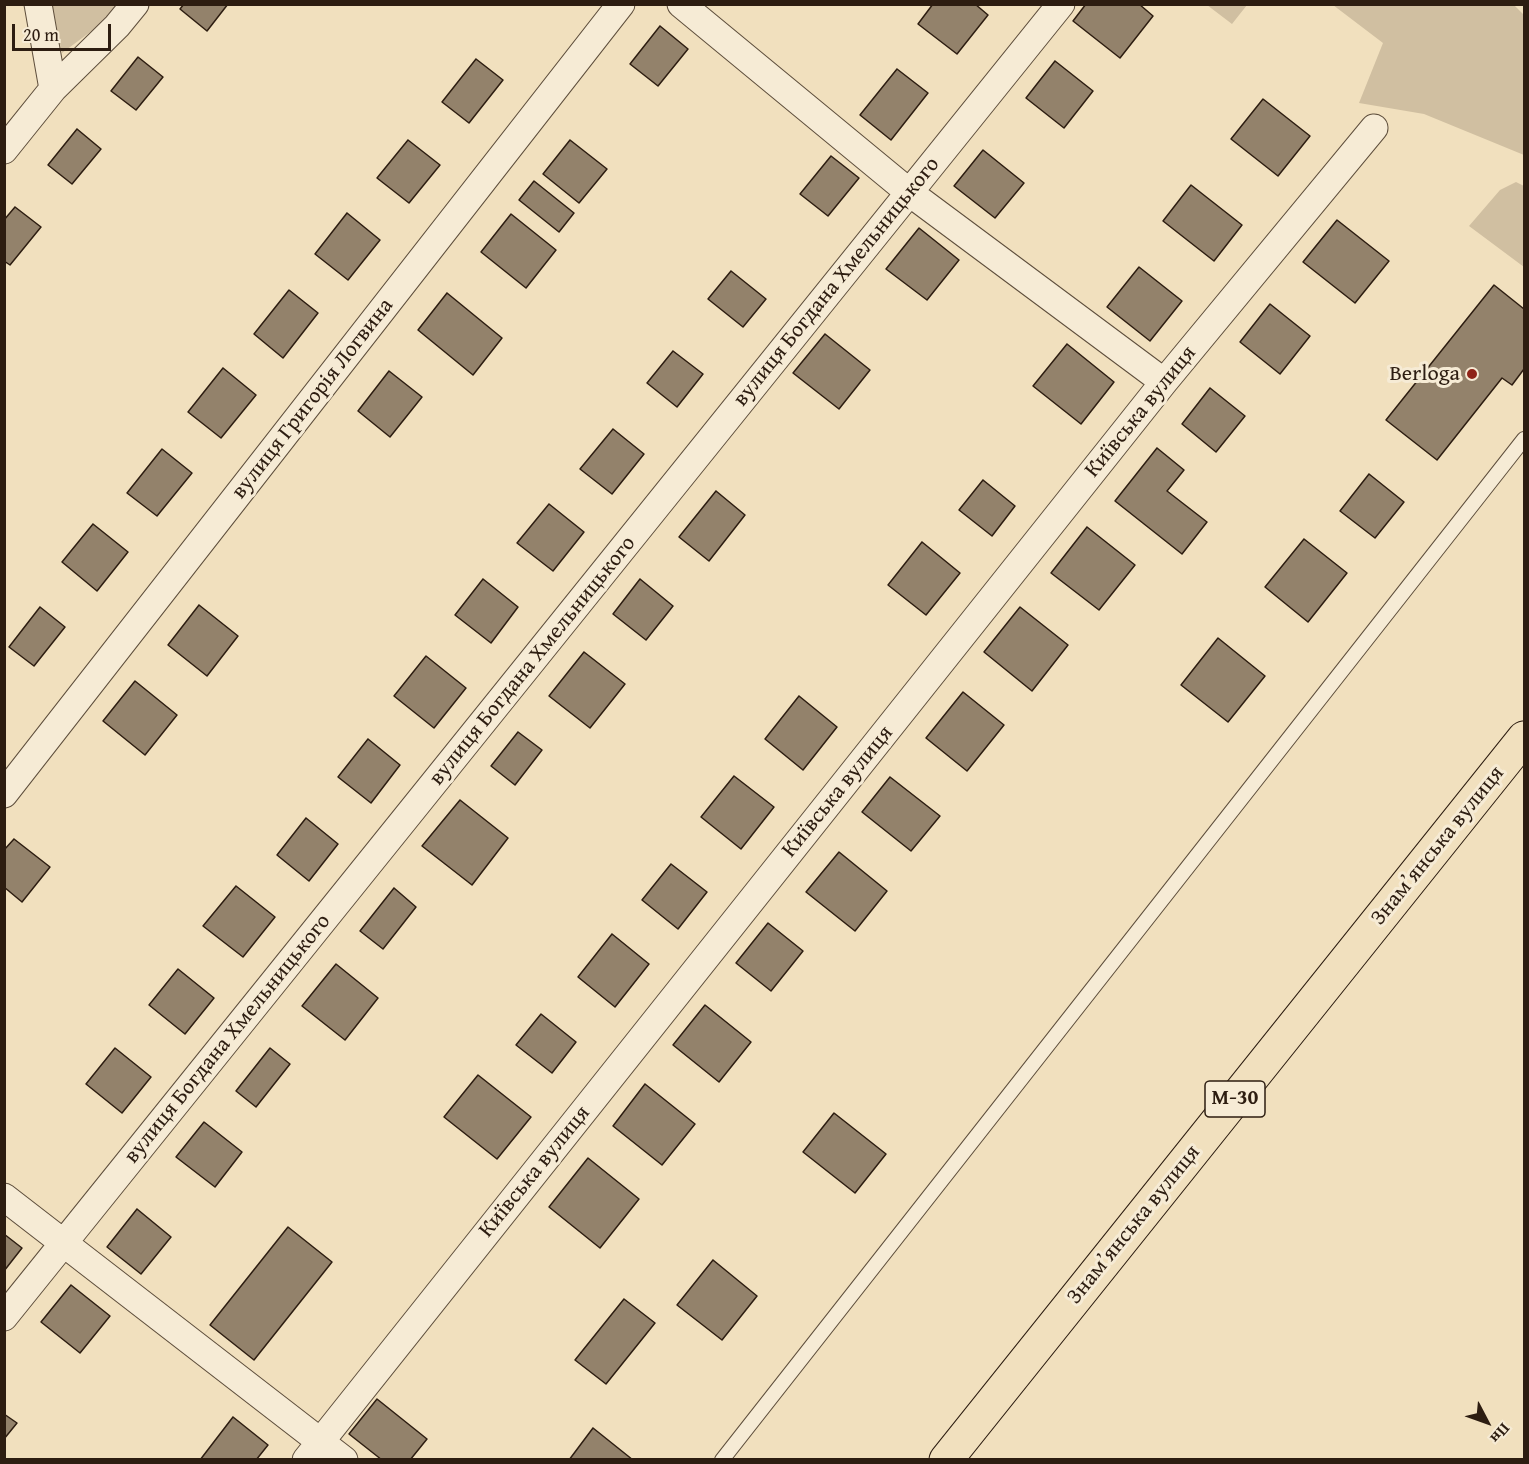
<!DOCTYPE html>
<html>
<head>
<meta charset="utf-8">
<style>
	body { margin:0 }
	#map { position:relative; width:1529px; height:1464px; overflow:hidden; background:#f1e0be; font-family:"Gentium Book Plus",serif }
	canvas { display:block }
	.frame { position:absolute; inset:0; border:6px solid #2d1d11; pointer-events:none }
	.north { position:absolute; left:1457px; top:1392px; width:60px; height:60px; -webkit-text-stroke:4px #f6ebd5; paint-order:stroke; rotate:131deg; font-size:16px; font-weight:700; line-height:24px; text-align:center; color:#2d1d11 }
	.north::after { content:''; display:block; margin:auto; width:21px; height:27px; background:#2d1d11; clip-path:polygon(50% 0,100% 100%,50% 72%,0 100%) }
	.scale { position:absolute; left:12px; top:24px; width:99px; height:27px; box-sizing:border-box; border:3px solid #2d1d11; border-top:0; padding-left:8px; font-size:18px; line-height:21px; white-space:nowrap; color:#2d1d11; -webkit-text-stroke:4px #f6ebd5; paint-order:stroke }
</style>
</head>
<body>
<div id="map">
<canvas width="1529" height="1464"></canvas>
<div class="frame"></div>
<div class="north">Пн</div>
<div class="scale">20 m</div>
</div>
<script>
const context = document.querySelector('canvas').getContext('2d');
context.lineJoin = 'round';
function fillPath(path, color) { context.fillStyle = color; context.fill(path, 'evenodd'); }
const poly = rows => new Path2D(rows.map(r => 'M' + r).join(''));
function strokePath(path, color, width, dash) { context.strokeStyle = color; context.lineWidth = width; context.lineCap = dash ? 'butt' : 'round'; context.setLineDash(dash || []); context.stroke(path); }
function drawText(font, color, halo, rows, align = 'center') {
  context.font = font + ' "Gentium Book Plus",serif'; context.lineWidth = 6; context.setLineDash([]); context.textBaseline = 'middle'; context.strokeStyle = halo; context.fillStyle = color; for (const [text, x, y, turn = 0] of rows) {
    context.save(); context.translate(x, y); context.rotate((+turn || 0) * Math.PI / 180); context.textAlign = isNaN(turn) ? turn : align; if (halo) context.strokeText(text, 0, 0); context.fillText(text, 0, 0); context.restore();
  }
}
const green = poly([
	[52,5,121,5,113,15,62,53],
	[1207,5,1247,5,1232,24],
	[1333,5,1514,5,1524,15,1524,155,1424,114,1359,103,1383,43],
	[1516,182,1524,186,1524,267,1469,226,1500,190]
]);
const building = poly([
	[184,4,228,4,207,31,180,9,184,4],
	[933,4,975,4,988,15,957,54,918,24,933,4],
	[1086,4,1139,4,1153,16,1120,58,1073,21,1086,4],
	[660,26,688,49,658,86,630,64,660,26],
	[138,57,163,77,136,110,111,91,138,57],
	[476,59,503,80,469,123,442,102,476,59],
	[1055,61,1093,91,1064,128,1026,98,1055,61],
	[897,69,928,93,891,140,860,115,897,69],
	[1263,99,1310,136,1278,176,1231,139,1263,99],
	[77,129,101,149,72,184,48,165,77,129],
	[408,140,440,165,409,203,377,178,408,140],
	[570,140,607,169,579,203,543,174,570,140],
	[983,150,1024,183,995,218,954,186,983,150],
	[831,156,859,178,828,216,800,194,831,156],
	[534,181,574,213,559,232,519,200,534,181],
	[1191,185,1242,225,1214,261,1163,221,1191,185],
	[15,207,41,227,10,265,4,261,4,220,15,207],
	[347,213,380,240,348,280,315,254,347,213],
	[511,214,556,250,526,288,481,252,511,214],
	[1337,220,1389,261,1355,303,1303,262,1337,220],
	[919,228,959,260,927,300,886,269,919,228],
	[1139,267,1182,301,1150,341,1107,307,1139,267],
	[731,271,766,299,743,327,708,299,731,271],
	[1494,285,1524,309,1524,369,1512,385,1502,378,1437,460,1386,420,1494,285],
	[289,290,318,313,283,358,254,334,289,290],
	[447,293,502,338,473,375,418,330,447,293],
	[1270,304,1310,336,1280,374,1240,342,1270,304],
	[825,334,870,370,839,409,793,373,825,334],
	[1067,344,1114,382,1081,424,1033,386,1067,344],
	[673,351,703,374,677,407,647,383,673,351],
	[223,368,256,395,221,438,188,412,223,368],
	[389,371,422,397,390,437,358,411,389,371],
	[1210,388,1245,416,1216,452,1182,424,1210,388],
	[613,429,644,454,612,494,580,469,613,429],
	[1157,448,1184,470,1167,491,1207,522,1182,554,1115,501,1157,448],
	[162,449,192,473,157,516,127,493,162,449],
	[1369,474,1404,502,1375,538,1340,511,1369,474],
	[983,480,1015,506,992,536,959,510,983,480],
	[716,491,745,515,709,561,679,537,716,491],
	[549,504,584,532,553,571,517,543,549,504],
	[93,524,128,552,97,591,62,562,93,524],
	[1087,527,1135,565,1099,610,1051,573,1087,527],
	[1304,539,1347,573,1308,622,1265,587,1304,539],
	[922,542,960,573,926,615,888,585,922,542],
	[483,579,518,607,491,643,455,615,483,579],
	[640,579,673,606,646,640,613,614,640,579],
	[199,605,238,636,207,676,168,645,199,605],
	[40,607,65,627,34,666,9,647,40,607],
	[1020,607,1068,645,1032,691,984,652,1020,607],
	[1218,638,1265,676,1228,722,1181,685,1218,638],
	[584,652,625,684,590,728,549,696,584,652],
	[426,656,466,688,434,728,394,696,426,656],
	[135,681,177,715,145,755,103,721,135,681],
	[963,692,1004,725,967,771,926,738,963,692],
	[799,696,837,727,803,770,765,739,799,696],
	[518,732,542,750,515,785,491,766,518,732],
	[368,739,400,765,371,803,338,777,368,739],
	[734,776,774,807,741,849,701,817,734,776],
	[890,777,940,816,911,851,862,812,890,777],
	[460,800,508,838,472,885,422,846,460,800],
	[306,818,338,844,309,881,277,855,306,818],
	[14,839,50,867,22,902,4,887,4,850,14,839],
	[839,852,887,891,855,931,806,892,839,852],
	[671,864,707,892,678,929,642,900,671,864],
	[236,886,275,917,243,957,203,926,236,886],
	[394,888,416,907,383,949,360,931,394,888],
	[768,923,803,951,771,991,736,963,768,923],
	[612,934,649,964,615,1007,578,977,612,934],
	[336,964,378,998,345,1040,302,1006,336,964],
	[178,969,214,998,185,1034,149,1005,178,969],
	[705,1005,751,1042,719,1082,673,1045,705,1005],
	[541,1014,576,1042,552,1073,516,1045,541,1014],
	[115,1048,151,1077,122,1113,86,1084,115,1048],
	[270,1048,290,1064,256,1107,236,1091,270,1048],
	[478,1075,531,1117,497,1159,444,1117,478,1075],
	[645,1084,695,1124,662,1165,613,1126,645,1084],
	[834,1113,886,1154,855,1193,803,1152,834,1113],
	[204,1122,242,1152,215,1187,176,1157,204,1122],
	[588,1158,639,1199,600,1248,549,1207,588,1158],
	[137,1209,171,1237,141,1274,107,1247,137,1209],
	[288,1227,332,1262,254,1360,210,1325,288,1227],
	[4,1234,22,1248,4,1271,4,1234],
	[713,1260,757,1296,722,1340,677,1305,713,1260],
	[71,1285,110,1316,80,1353,41,1322,71,1285],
	[624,1299,655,1323,606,1384,575,1360,624,1299],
	[377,1399,427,1439,410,1460,382,1460,349,1434,377,1399],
	[4,1414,17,1423,4,1439,4,1414],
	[233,1417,268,1445,256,1460,200,1460,233,1417],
	[593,1428,633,1460,569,1460,593,1428]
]);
const lane = poly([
	[722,1460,1524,439]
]);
const street = poly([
	[38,4,53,89],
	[681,4,910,193,1164,382],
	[4,150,53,89,117,26,135,4],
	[4,794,621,4],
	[4,1197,344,1460],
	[4,1317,1061,4],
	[306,1460,1164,382,1374,128]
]);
const highway = poly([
	[946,1460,1524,738]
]);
const markers = [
	[1472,374,6,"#8f2418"]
];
const shields = [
	[1235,1099,60]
];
const shieldNames = [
	["М-30",1235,1099]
];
const streetNames = [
	["вулиця Богдана Хмельницького",837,282,-51],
	["вулиця Григорія Логвина",313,399,-52],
	["Київська вулиця",1141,412,-51],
	["вулиця Богдана Хмельницького",533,661,-51],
	["Київська вулиця",838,792,-51],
	["Знамʼянська вулиця",1438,846,-51],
	["вулиця Богдана Хмельницького",228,1039,-51],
	["Київська вулиця",535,1172,-51],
	["Знамʼянська вулиця",1134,1225,-51]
];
const poiNames = [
	["Berloga",1460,374]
];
fillPath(green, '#d0bfa1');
fillPath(building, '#93826b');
strokePath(building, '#2d1d11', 1.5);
strokePath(lane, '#5e4e3c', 16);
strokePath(street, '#5e4e3c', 29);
strokePath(highway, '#2d1d11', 35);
strokePath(lane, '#f6ebd5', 14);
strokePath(street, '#f6ebd5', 27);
strokePath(highway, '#f1e0be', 33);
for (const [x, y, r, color] of markers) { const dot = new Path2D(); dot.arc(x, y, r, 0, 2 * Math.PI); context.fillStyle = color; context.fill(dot); strokePath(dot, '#f6ebd5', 2); }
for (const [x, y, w] of shields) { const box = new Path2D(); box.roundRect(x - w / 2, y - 18, w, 36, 4.5); context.fillStyle = '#f6ebd5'; context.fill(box); strokePath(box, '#2d1d11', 1.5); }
drawText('bold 21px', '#2d1d11', null, shieldNames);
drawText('22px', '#2d1d11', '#f6ebd5', streetNames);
drawText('22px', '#2d1d11', '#f6ebd5', poiNames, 'right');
</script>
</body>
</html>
